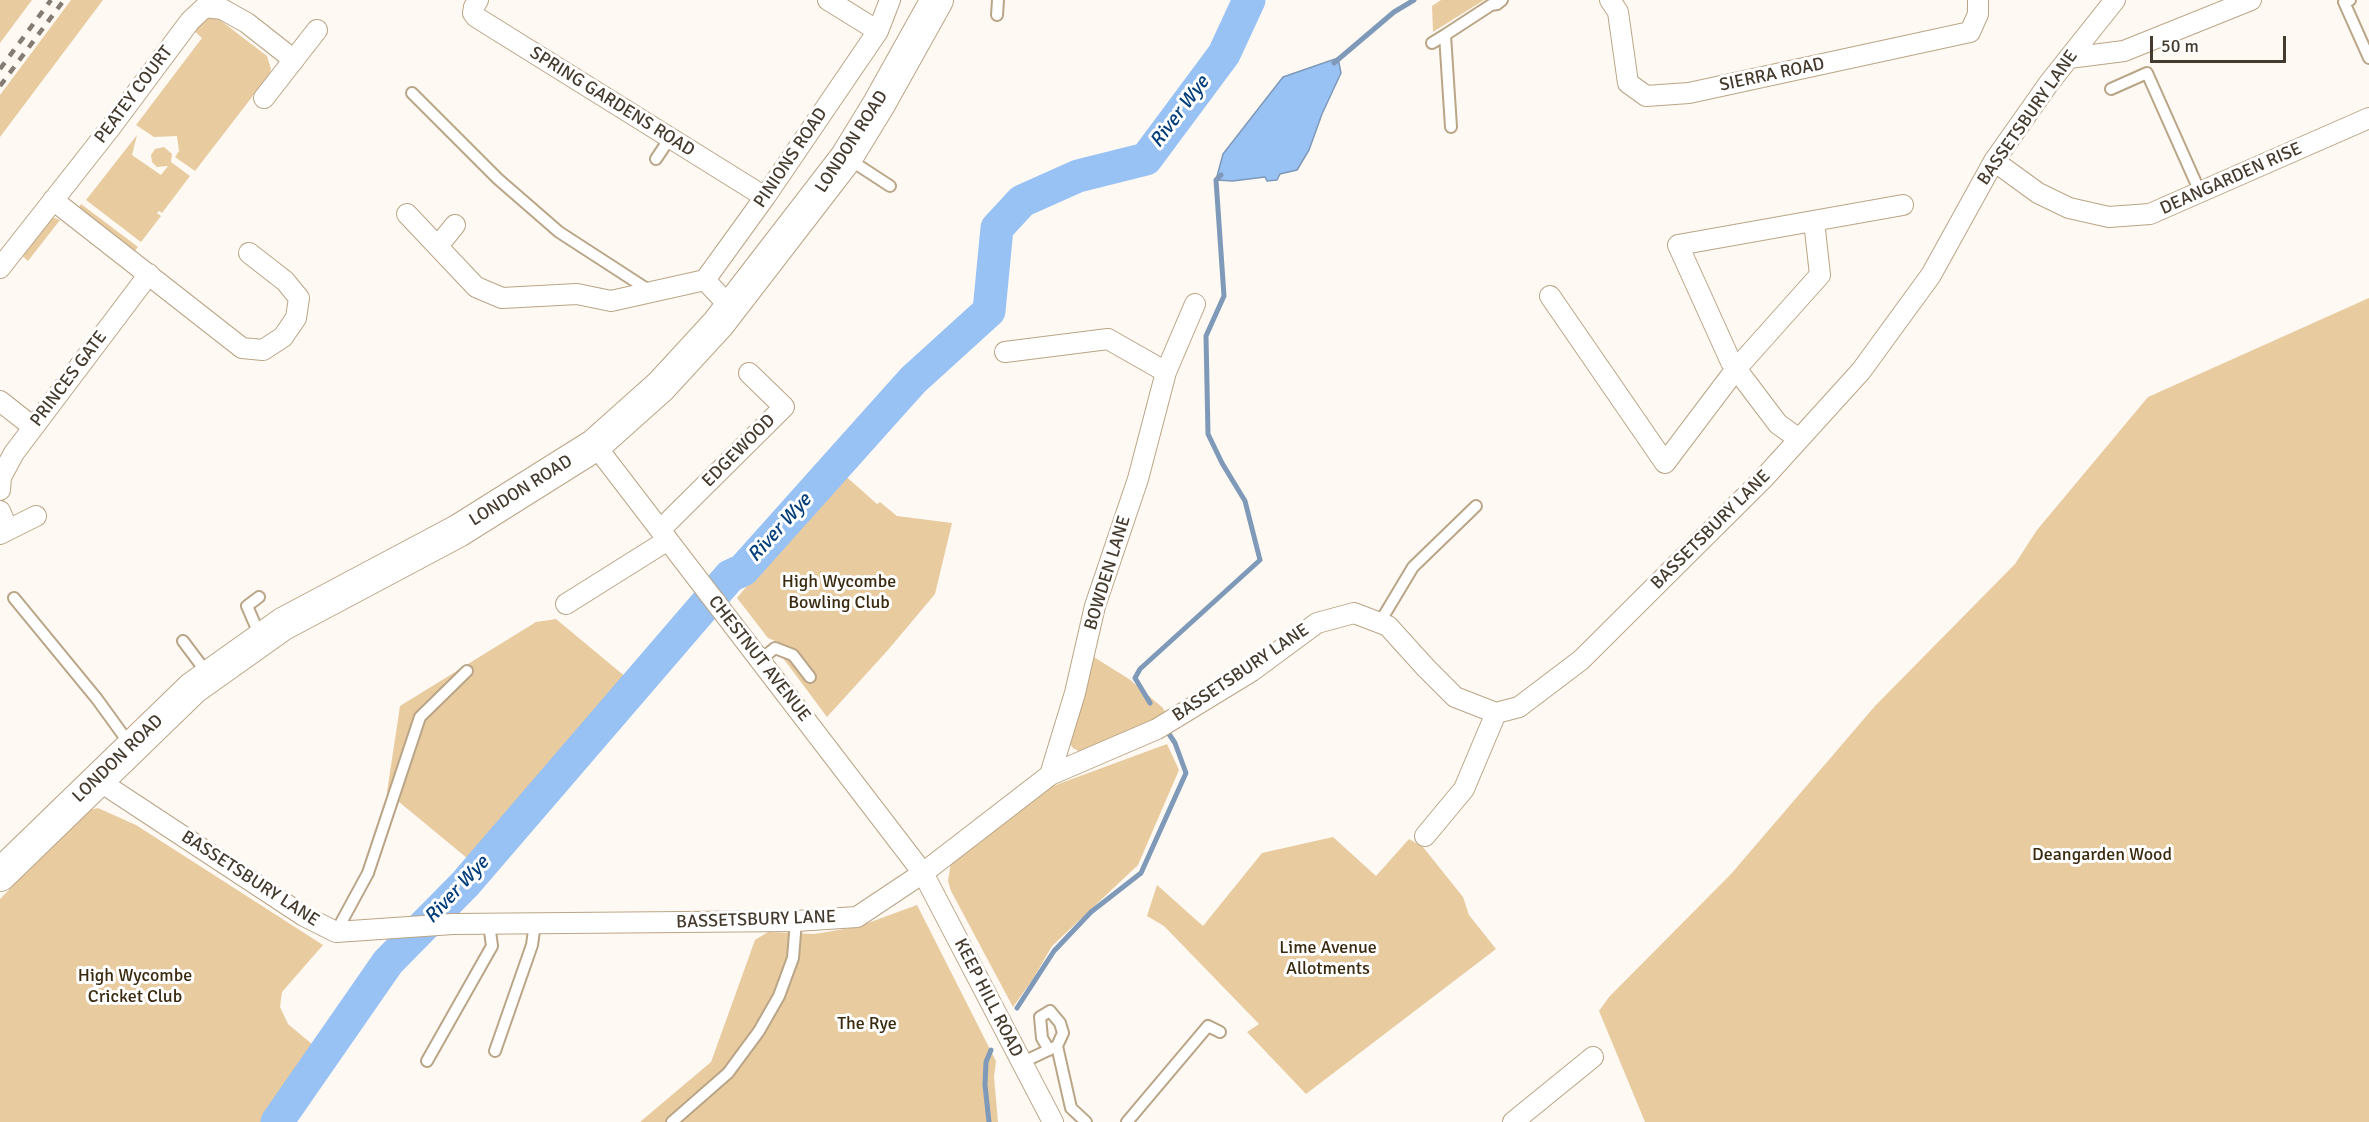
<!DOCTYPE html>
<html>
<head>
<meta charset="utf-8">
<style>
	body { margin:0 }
	#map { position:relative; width:2369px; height:1122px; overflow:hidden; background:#fef9f3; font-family:Signika,sans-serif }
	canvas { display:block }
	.scale { position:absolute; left:2150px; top:36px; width:136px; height:27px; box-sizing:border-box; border:3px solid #443b2e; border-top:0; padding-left:8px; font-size:18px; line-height:21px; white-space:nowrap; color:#443b2e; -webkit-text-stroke:4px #fff; paint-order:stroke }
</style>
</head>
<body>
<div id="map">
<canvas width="2369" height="1122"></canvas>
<div class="scale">50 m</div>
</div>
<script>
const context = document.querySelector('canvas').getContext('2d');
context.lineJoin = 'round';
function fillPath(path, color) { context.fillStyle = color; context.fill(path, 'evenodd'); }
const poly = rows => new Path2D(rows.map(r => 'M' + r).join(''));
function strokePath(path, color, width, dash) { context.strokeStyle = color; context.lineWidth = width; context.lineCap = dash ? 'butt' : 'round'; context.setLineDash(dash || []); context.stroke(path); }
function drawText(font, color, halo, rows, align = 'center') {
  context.font = font + ' Signika,sans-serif'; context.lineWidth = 6; context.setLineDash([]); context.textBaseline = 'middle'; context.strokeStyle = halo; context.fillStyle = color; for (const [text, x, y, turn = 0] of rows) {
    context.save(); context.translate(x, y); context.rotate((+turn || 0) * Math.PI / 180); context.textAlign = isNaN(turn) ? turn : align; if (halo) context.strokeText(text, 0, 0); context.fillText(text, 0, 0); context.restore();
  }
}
const green = poly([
	[0,0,32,0,0,43],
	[71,0,103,0,0,137,0,95],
	[1441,0,1484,0,1433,32,1432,6],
	[214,18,220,20,267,56,271,69,269,75,195,171,175,157,179,151,177,136,154,137,136,125,202,38,193,30,206,19],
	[137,135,132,155,161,175,168,166,157,167,152,162,151,155,155,149,164,147,172,154,171,162,190,176,162,213,159,211,157,213,161,216,141,242,86,200],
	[81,204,138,247,133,253,77,210],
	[52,217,60,220,28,261,20,254],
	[2369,298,2369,1122,1645,1122,1599,1011,1609,997,1731,874,1875,706,2015,564,2037,530,2148,397],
	[841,472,877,504,880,502,897,516,952,523,935,594,888,650,827,717,783,658,782,644,768,638,737,598],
	[556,619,627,678,473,863,387,792,400,706,536,622],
	[1089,654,1129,679,1163,708,1167,716,1082,753,1073,748,1067,740],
	[1167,744,1179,770,1138,865,1052,946,1033,979,1013,1007,951,891,948,881,951,862,989,829,1053,786],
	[98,808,136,825,323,945,282,992,280,1007,288,1024,313,1045,263,1122,0,1122,0,899,85,811],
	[1333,837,1376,876,1409,839,1423,847,1463,897,1469,915,1496,949,1306,1094,1247,1032,1259,1024,1164,926,1147,916,1157,885,1203,926,1262,853],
	[917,905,996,1061,994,1077,998,1122,640,1122,711,1062,755,940,768,932,814,934,857,927]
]);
const water = poly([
	[1338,58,1341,73,1322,114,1309,150,1297,170,1280,174,1277,180,1267,181,1265,177,1233,181,1216,180,1223,154,1283,77,1338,58]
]);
const stream = poly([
	[1334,63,1394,12,1414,0],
	[1150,703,1135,678,1140,669,1260,560,1245,501,1222,463,1208,434,1206,336,1224,296,1216,180,1221,175],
	[1017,1008,1054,951,1091,912,1141,873,1186,773,1175,743,1167,731],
	[989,1122,985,1085,986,1062,991,1050]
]);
const river = poly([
	[277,1122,388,962,465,884,730,576,743,570,913,380,989,311,997,228,1022,201,1078,176,1146,159,1224,54,1249,0]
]);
const service = poly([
	[2350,0,2344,2,2369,58],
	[997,15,998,0],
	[1432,43,1445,35],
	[2111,89,2147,73,2200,192],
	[412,93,498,179,559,232,650,291],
	[1451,127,1445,35,1491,5,1497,4,1502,0],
	[847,158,890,186],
	[656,159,670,138],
	[259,597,247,606,260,636],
	[14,598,97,699,131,746],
	[1380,622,1413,567,1476,506],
	[183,641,207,673],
	[760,660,775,648,793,655,810,677],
	[336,932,368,873,420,717,467,671],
	[1049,1050,1042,1038,1040,1017,1050,1011,1060,1023,1063,1033,1057,1046],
	[495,1051,532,945,535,923],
	[427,1061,492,946,489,924],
	[1021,1063,1057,1046,1071,1108,1086,1122],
	[672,1122,728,1073,759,1031,779,996,793,958,796,921],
	[1127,1122,1208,1026,1220,1032]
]);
const minor = poly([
	[478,0,474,7,473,13,476,17,765,197],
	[828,0,878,31],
	[1610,0,1618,12,1628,83,1646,96,1689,93,1970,32,1978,14,1978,0],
	[2069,58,2124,51,2251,0],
	[264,98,317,30],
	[1994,161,2038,193,2069,208,2109,217,2150,214,2369,118],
	[53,200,242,348,263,350,283,337,296,318,299,298,285,281,249,253],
	[407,214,476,287,502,298,577,294,611,301,705,280],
	[438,246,455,225],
	[0,268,111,127,190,21,205,7,222,9,247,23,294,60],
	[705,280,765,197,878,31,890,0],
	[705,280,731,308],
	[1550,296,1665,463,1736,369,1820,275,1814,221],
	[1005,352,1108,339,1166,372],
	[0,401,33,427],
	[1799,439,1778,424,1731,362,1678,245,1903,205],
	[595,445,923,873,1053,1122],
	[0,490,1,477,14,453,149,274],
	[0,511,8,530,0,534],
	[8,530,36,516],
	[660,530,784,407,749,373],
	[566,604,668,540],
	[1050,775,1075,693,1095,606,1138,479,1166,372,1195,304],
	[96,779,304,916,336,932,453,924,796,921,857,917,923,873,1050,775,1157,729,1252,671,1317,623,1354,613,1388,626,1426,668,1455,697,1496,713,1519,707,1581,660,1763,479,1861,371,1931,275,1994,161,2049,83,2115,0],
	[1425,836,1464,789,1496,713],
	[1513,1122,1593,1057]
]);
const primary = poly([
	[0,875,193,688,283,624,458,531,595,445,661,386,718,324,846,158,879,104,937,0]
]);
const rail = poly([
	[0,69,51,0],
	[0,86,64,0]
]);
const streetNames = [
	["SIERRA ROAD",1772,75,-12],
	["PEATEY COURT",134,95,-53],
	["SPRING GARDENS ROAD",612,102,32],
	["BASSETSBURY LANE",2028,118,-55],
	["LONDON ROAD",852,142,-57],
	["PINIONS ROAD",791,158,-56],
	["DEANGARDEN RISE",2231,179,-24],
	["PRINCES GATE",69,379,-53],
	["EDGEWOOD",739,451,-45],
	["LONDON ROAD",521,491,-32],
	["BASSETSBURY LANE",1711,530,-45],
	["BOWDEN LANE",1108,573,-73],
	["CHESTNUT AVENUE",759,659,52],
	["BASSETSBURY LANE",1241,673,-34],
	["LONDON ROAD",118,759,-44],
	["BASSETSBURY LANE",250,879,33],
	["BASSETSBURY LANE",756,920,-2],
	["KEEP HILL ROAD",988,998,63]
];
const parkNames = [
	["High Wycombe",839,582],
	["Bowling Club",839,603],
	["Deangarden Wood",2102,855],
	["Lime Avenue",1328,948],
	["Allotments",1328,969],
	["High Wycombe",135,976],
	["Cricket Club",135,997],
	["The Rye",867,1024]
];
const waterNames = [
	["River Wye",1180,112,-53],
	["River Wye",780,528,-48],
	["River Wye",457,890,-47]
];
fillPath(green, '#e9cba0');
fillPath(water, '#98c1f4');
strokePath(water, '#7f99b9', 1.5);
strokePath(stream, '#7f99b9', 5);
strokePath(river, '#98c1f4', 33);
strokePath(service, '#baa587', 14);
strokePath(minor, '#baa587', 22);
strokePath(primary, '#baa587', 34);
strokePath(service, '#fff', 10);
strokePath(minor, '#fff', 20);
strokePath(primary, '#fff', 32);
strokePath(rail, '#847c72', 4.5, [8, 8]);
drawText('18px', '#443b2e', '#fff', streetNames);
drawText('18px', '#3a2a10', '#fff', parkNames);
drawText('italic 20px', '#033e7a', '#fff', waterNames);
</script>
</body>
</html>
